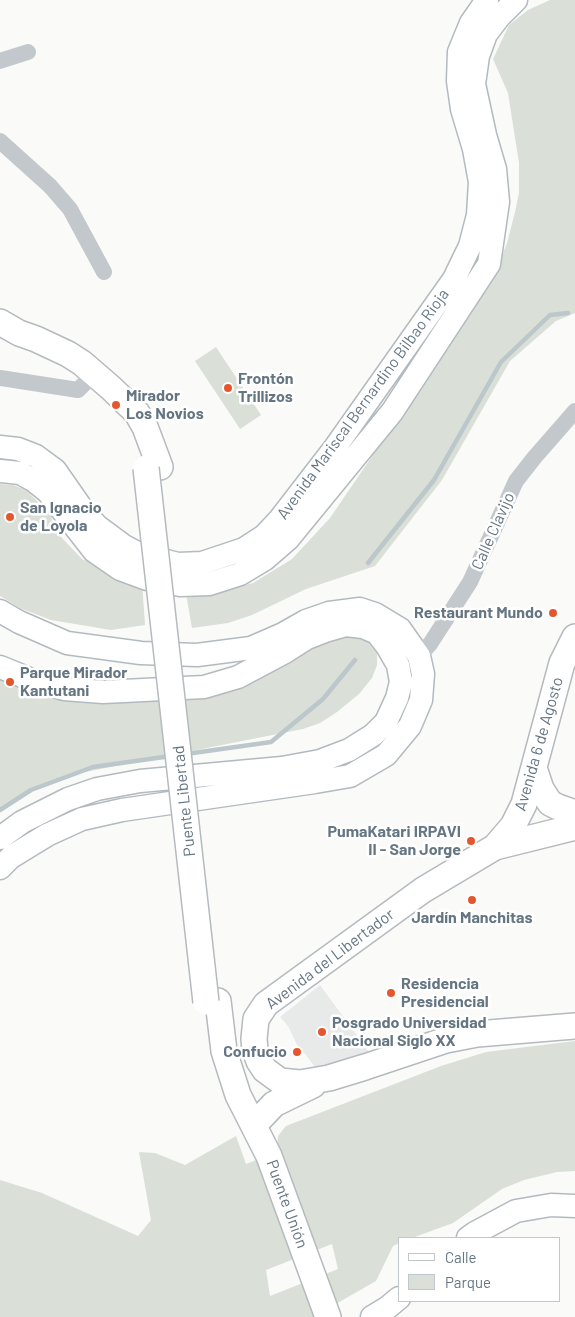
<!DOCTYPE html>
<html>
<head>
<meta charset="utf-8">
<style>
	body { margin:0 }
	#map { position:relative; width:575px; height:1317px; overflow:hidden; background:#fafaf8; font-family:Barlow,sans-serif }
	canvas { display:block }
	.legend { position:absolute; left:398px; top:1237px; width:162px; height:65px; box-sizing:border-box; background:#fff; border:1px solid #c1c8cd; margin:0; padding:6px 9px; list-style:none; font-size:15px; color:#657683 }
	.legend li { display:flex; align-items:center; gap:10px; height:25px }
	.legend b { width:25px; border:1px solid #c1c8cd }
</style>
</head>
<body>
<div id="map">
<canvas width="575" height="1317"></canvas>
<ul class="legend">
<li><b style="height:6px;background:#fff"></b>Calle</li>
<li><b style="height:14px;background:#dadfd7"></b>Parque</li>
</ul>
</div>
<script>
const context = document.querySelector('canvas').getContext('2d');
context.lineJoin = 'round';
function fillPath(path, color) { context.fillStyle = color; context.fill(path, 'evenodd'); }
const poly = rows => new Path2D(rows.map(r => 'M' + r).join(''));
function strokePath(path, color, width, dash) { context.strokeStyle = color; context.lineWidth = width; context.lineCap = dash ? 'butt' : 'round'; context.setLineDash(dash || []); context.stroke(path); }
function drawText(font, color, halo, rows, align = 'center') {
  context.font = font + ' Barlow,sans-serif'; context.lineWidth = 5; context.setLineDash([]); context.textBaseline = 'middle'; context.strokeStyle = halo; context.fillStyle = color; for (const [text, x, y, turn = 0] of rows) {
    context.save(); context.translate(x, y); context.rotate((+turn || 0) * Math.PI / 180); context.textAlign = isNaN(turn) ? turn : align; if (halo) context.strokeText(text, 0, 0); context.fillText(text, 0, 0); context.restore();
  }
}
const built = poly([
	[320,985,369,1052,317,1070,306,1055,297,1045,288,1026,280,1017]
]);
const green = poly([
	[550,0,575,0,575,313,556,321,510,361,442,480,375,566,306,589,252,615,228,623,192,628,186,594,211,594,253,583,292,559,330,518,494,277,507,243,515,212,519,193,519,163,508,93,493,59,509,25,528,10],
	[216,347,261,415,240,429,195,361],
	[0,484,13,485,26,490,39,503,51,510,52,524,62,538,83,560,94,562,142,582,145,625,111,630,51,620,22,609,0,596],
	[355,625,377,650,377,665,372,678,359,694,337,712,320,723,303,729,70,775,35,788,0,812,0,672,42,692,222,681],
	[575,1041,575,1171,557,1172,524,1180,502,1189,453,1223,412,1238,399,1238,399,1243,393,1246,376,1281,313,1317,0,1317,0,1180,42,1193,138,1236,151,1220,139,1152,155,1153,185,1165,236,1136,246,1164,277,1152,278,1136,286,1126,441,1066,486,1052],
	[332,1244,338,1269,270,1296,266,1270]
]);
const stream = poly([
	[368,563,434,480,501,362,550,315,568,313],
	[186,754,271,742,323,699,355,660],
	[0,810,31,790,93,767,171,756]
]);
const minor = poly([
	[0,61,28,52],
	[0,141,50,186,70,209,104,272],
	[0,378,78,390,95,373],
	[419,656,430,644,470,582,516,481,534,458,575,411]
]);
const secondary = poly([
	[0,447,18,449,36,456,55,470,85,513,97,526,124,546,139,554,178,564,202,563,244,549,264,536,280,519,334,449,454,279,470,246,478,215,480,182,474,149,462,109,458,81,459,52,471,23,487,0],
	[0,471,20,473,33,480,48,492,94,551,120,569,147,579,180,585,209,584,240,574,265,559,288,539,392,412,489,264,498,202,495,169,485,135,474,84,478,56,486,34,499,17,516,0],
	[0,611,19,622,67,643,141,653,197,655,251,648,283,634,306,621,329,613,360,609,375,614,400,629,419,656,423,674,421,700,410,726,386,755,350,776,315,782,122,810,82,819,47,835,11,857,0,868],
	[0,667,32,680,64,689,103,692,204,687,238,677,285,652,307,638,325,631,346,625,363,627,377,633,387,646,398,665,401,682,397,698,386,722,373,735,349,750,320,761,282,768,140,781,97,789,68,799,22,822,0,838],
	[468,1238,475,1233,516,1211,551,1205,575,1206],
	[372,1317,387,1308,399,1298]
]);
const primary = poly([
	[0,322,19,333,36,339,68,354,82,363,111,388,137,413,145,427,160,467],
	[534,768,541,789,550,803,558,807,575,813],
	[575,827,495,847,423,890,266,1004,256,1019,254,1039,255,1050,259,1061,265,1070,280,1081,300,1083,329,1078,365,1067,446,1040,477,1034,575,1026],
	[495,847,513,826,524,804,562,663,575,637],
	[218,1001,224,1051,238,1095,269,1156,328,1317],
	[254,1125,274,1104,313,1085]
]);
const primaryBridge = poly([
	[146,468,206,1002]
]);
const markers = [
	[228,388,5,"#e4572e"],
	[116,405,5,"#e4572e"],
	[10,517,5,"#e4572e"],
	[553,613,5,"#e4572e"],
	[10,682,5,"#e4572e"],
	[471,841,5,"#e4572e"],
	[472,900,5,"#e4572e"],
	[391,993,5,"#e4572e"],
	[322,1032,5,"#e4572e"],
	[297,1052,5,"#e4572e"]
];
const poiNames = [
	["Frontón",238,379],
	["Trillizos",238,397],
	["Mirador",126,396],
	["Los Novios",126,414],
	["San Ignacio",20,508],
	["de Loyola",20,526],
	["Restaurant Mundo",543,613,"right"],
	["Parque Mirador",20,673],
	["Kantutani",20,691],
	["PumaKatari IRPAVI",461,832,"right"],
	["II - San Jorge",461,850,"right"],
	["Jardín Manchitas",472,918,"center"],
	["Residencia",401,984],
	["Presidencial",401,1002],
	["Posgrado Universidad",332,1023],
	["Nacional Siglo XX",332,1041],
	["Confucio",287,1052,"right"]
];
const streetNames = [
	["Avenida Mariscal Bernardino Bilbao Rioja",363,404,-54],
	["Calle Clavijo",493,531,-66],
	["Avenida 6 de Agosto",539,744,-74],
	["Puente Libertad",184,801,-96],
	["Avenida del Libertador",330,959,-37],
	["Puente Unión",287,1204,70]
];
fillPath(built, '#e8e9e9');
fillPath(green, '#dadfd7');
strokePath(stream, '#bbc7cb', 4.5);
strokePath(secondary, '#b3babf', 25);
strokePath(primary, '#b5babe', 28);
strokePath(minor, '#c3c8cc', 16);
strokePath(secondary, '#fff', 22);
strokePath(primary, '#fff', 25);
strokePath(primaryBridge, '#b5babe', 28, []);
strokePath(primaryBridge, '#fff', 25);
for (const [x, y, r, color] of markers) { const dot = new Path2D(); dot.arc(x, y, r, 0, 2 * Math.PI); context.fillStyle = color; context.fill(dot); strokePath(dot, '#fff', 2); }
drawText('bold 16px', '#657683', '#fff', poiNames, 'left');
drawText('16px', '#657683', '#fff', streetNames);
</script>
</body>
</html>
